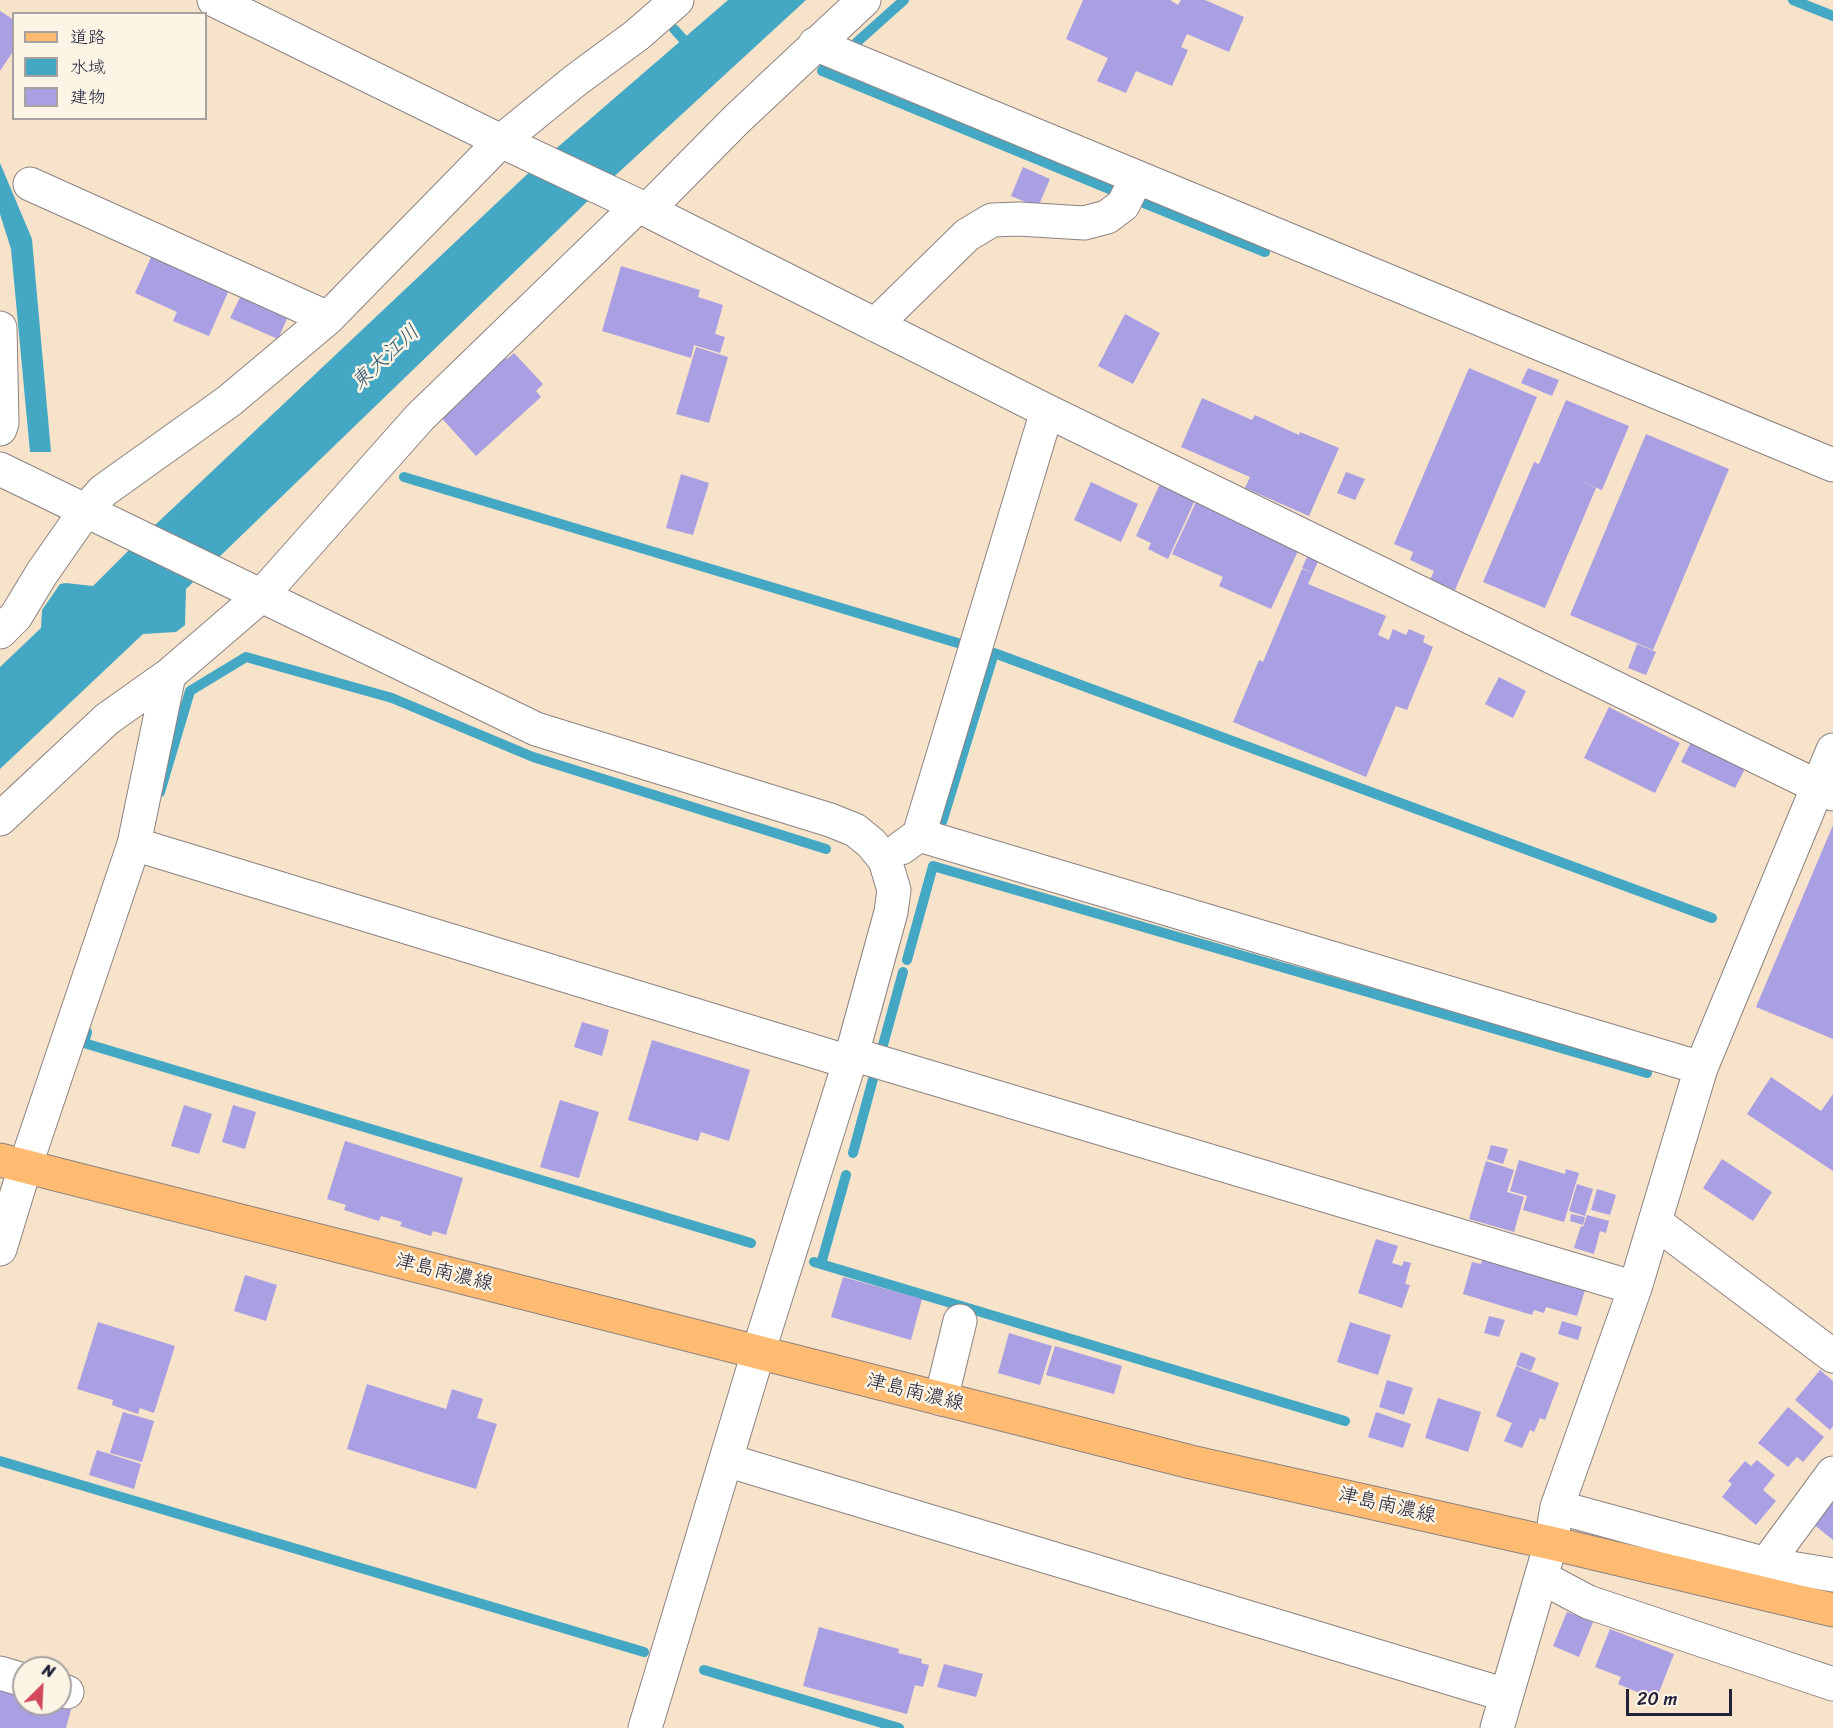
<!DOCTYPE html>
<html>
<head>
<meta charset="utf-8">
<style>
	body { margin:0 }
	#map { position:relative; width:1833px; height:1728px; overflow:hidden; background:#f7e3ca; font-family:Sriracha,"Klee One",sans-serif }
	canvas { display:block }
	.legend { position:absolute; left:12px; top:12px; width:195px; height:108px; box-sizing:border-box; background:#fcf5e5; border:2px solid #a5a1a1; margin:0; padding:8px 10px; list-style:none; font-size:18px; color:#22223b }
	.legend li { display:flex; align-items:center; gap:12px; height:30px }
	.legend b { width:30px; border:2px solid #a5a1a1 }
	.north { position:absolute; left:12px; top:1656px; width:60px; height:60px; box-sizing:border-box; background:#fcf5e5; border:2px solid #a5a1a1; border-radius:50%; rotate:24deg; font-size:16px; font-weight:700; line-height:24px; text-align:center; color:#22223b }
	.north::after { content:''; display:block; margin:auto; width:21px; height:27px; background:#d1495b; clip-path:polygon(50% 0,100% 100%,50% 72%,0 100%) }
	.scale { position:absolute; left:1626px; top:1689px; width:106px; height:27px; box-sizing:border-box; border:3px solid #22223b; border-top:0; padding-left:8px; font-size:18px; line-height:21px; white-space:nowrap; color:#22223b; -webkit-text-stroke:4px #fcf5e5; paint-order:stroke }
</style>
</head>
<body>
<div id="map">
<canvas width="1833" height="1728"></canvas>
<ul class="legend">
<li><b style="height:8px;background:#ffbb71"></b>道路</li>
<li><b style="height:16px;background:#44a8c4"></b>水域</li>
<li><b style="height:16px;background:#aa9fe3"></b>建物</li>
</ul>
<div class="north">N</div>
<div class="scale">20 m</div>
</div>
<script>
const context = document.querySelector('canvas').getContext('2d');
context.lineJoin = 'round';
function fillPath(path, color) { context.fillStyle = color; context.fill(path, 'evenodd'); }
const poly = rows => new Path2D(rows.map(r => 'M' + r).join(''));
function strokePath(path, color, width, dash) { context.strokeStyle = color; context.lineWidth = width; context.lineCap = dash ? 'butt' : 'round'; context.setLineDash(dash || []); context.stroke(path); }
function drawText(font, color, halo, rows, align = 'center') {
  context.font = font + ' Sriracha,"Klee One",sans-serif'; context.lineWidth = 5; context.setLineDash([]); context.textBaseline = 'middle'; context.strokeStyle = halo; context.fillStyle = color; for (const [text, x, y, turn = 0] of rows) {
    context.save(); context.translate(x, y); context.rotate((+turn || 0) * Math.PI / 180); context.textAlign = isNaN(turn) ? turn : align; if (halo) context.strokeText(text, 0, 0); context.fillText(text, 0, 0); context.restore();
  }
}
const water = poly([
	[728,0,806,0,593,196,186,589,185,625,176,632,143,634,0,769,0,667,41,628,42,610,60,584,66,583,93,586,137,542,537,165],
	[0,163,32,239,51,452,30,452,11,249,0,214]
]);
const stream = poly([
	[1793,0,1833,16],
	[674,29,692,49],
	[857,42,904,0],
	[828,62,822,71,1109,189],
	[1144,203,1265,252],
	[404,477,961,644],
	[160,792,190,691,246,657,392,698,533,757,826,849],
	[942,822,994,653,1712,918],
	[907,960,933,866,1647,1073],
	[87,1032,84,1043,751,1243],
	[883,1045,903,972],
	[853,1153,873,1079],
	[814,1262,1345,1421],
	[821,1264,846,1175],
	[0,1461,644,1652],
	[704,1670,899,1728]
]);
const building = poly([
	[1083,0,1170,0,1178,5,1181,0,1205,0,1244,17,1229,52,1187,34,1181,47,1188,50,1172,86,1136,71,1126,93,1097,81,1108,58,1066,39],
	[0,11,14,20,14,50,0,71],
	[1023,167,1050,179,1038,207,1011,196],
	[152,255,229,290,209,336,173,321,177,312,135,293],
	[621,266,700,290,698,297,723,305,715,334,725,337,720,353,694,345,691,358,602,331],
	[243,291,290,312,278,339,230,318],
	[1125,314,1160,333,1133,384,1098,366],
	[696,347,728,357,709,423,676,414],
	[514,353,543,384,536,391,541,397,476,456,437,413,502,355,507,359],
	[1469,368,1537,397,1455,590,1430,580,1434,571,1410,560,1413,552,1394,544],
	[1528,368,1559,380,1552,396,1521,383],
	[1202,398,1252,420,1255,415,1299,435,1300,432,1339,448,1309,516,1245,488,1250,477,1181,447],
	[1566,400,1629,426,1602,490,1578,480,1596,488,1545,608,1483,582,1534,462,1539,464],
	[1646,434,1729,469,1653,650,1570,615],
	[1346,472,1365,479,1355,500,1337,493],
	[681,474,709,483,693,535,666,528],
	[1091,482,1138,504,1121,542,1074,520],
	[1160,484,1195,500,1168,559,1148,549,1151,543,1136,536],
	[1196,502,1299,549,1271,609,1219,586,1223,577,1172,554],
	[1309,553,1320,557,1313,573,1302,568],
	[1302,569,1313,573,1308,584,1386,616,1378,635,1389,640,1393,629,1406,635,1409,629,1425,636,1423,642,1433,647,1407,710,1396,706,1366,777,1233,722,1259,660,1263,662],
	[1637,644,1656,652,1646,675,1628,668],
	[1499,677,1526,691,1513,718,1485,704],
	[1609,707,1680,743,1655,793,1584,758],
	[1693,738,1747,765,1735,788,1681,762],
	[1833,825,1833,1039,1756,1007],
	[582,1022,609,1030,602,1056,574,1047],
	[652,1040,750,1070,729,1141,701,1132,698,1141,628,1120],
	[1771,1077,1821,1111,1833,1094,1833,1171,1747,1114],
	[560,1100,599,1112,579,1178,540,1167],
	[184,1105,212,1114,199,1154,171,1146],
	[233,1105,256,1112,245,1149,222,1142],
	[345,1141,463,1178,446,1235,433,1231,431,1236,400,1226,402,1222,381,1216,379,1221,344,1210,346,1205,327,1199],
	[1491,1145,1508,1149,1503,1164,1487,1159],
	[1722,1159,1772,1192,1753,1221,1703,1188],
	[1519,1160,1565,1174,1566,1169,1579,1173,1564,1222,1523,1210,1527,1196,1510,1191],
	[1486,1161,1514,1170,1507,1192,1524,1197,1514,1232,1469,1219],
	[1577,1184,1593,1189,1585,1216,1569,1211],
	[1597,1189,1616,1195,1610,1215,1591,1210],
	[1571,1214,1585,1217,1583,1225,1570,1221],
	[1587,1215,1609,1221,1606,1233,1600,1231,1594,1254,1574,1248,1581,1226,1583,1227],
	[1376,1239,1398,1246,1392,1263,1402,1266,1404,1261,1411,1263,1405,1284,1410,1285,1402,1308,1358,1293],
	[1483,1257,1586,1287,1577,1316,1546,1307,1544,1313,1534,1310,1532,1315,1463,1294,1472,1262,1481,1264],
	[245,1275,277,1285,266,1321,234,1311],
	[843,1277,922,1299,911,1340,831,1317],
	[1489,1316,1505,1320,1499,1337,1484,1333],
	[1562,1321,1582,1327,1578,1340,1558,1334],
	[98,1322,175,1346,154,1413,140,1408,138,1414,112,1405,113,1400,77,1389],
	[1350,1322,1391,1335,1378,1375,1337,1362],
	[1009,1333,1052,1346,1040,1385,998,1373],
	[1055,1346,1122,1366,1114,1394,1046,1375],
	[1521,1352,1536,1358,1531,1371,1516,1365],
	[1516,1366,1559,1383,1545,1420,1540,1418,1534,1432,1530,1430,1522,1448,1504,1441,1512,1423,1496,1416],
	[1820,1370,1833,1381,1833,1426,1830,1430,1795,1400],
	[1387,1380,1413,1388,1404,1415,1379,1407],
	[367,1384,446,1409,452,1389,483,1399,477,1418,497,1424,476,1489,347,1449],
	[1438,1398,1481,1412,1468,1452,1425,1438],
	[1788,1407,1824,1437,1803,1462,1797,1457,1788,1467,1758,1443],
	[123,1412,154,1421,142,1462,110,1453],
	[1376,1412,1411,1424,1403,1448,1368,1437],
	[97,1450,141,1464,134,1489,89,1475],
	[1757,1460,1775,1475,1763,1490,1776,1501,1756,1525,1722,1497,1732,1484,1728,1481,1745,1461,1751,1466],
	[1833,1498,1833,1540,1812,1523],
	[1567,1612,1593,1622,1579,1657,1553,1646],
	[819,1627,899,1649,898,1653,922,1659,921,1663,929,1665,923,1687,915,1685,907,1714,803,1686],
	[1610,1629,1674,1654,1656,1700,1618,1684,1621,1677,1595,1667],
	[944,1664,983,1674,976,1697,937,1687],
	[0,1688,24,1696,24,1704,39,1708,40,1704,60,1704,72,1706,66,1728,0,1728]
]);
const minor = poly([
	[214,0,501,141,647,210,1047,411,1833,794],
	[815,44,1833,465],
	[30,184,328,318],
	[647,210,737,119,864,0],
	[875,325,967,235,992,220,1019,219,1084,223,1107,217,1123,205,1137,177],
	[0,328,2,423,0,429],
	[0,469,536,729,830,820,855,830,871,843,885,860,894,890,891,912,852,1054,758,1353,645,1728],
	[0,632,16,616,42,573,86,510,103,491,229,401,328,318,501,141,576,80,637,35,677,0],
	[169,675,134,844,849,1062],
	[0,819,107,719,169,675,261,596,420,417,638,206],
	[919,835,1701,1068],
	[901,848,919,835,1047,411],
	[852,1054,1635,1288],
	[1655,1222,1833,1356],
	[0,1249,25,1167,134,844],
	[941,1399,960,1321],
	[726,1460,1506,1695],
	[1557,1507,1766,1564,1833,1575],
	[1766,1564,1833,1473],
	[1541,1577,1588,1602,1833,1684],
	[0,1673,24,1680],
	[60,1690,67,1692],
	[1497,1728,1551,1543,1557,1507,1635,1288,1701,1068,1833,750]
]);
const major = poly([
	[0,1160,1191,1462,1551,1543,1833,1610]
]);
const streetNames = [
	["津島南濃線",444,1273,14],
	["津島南濃線",915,1393,14],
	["津島南濃線",1387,1506,13]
];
const waterNames = [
	["東大江川",386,358,-43]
];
fillPath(water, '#44a8c4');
strokePath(stream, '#44a8c4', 10);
fillPath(building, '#aa9fe3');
strokePath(minor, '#8c8282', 35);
strokePath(major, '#8c8282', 35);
strokePath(minor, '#fff', 33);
strokePath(major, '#ffbb71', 33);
drawText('20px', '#22223b', '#fcf5e5', streetNames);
drawText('italic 21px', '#305872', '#fcf5e5', waterNames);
</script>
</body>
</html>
